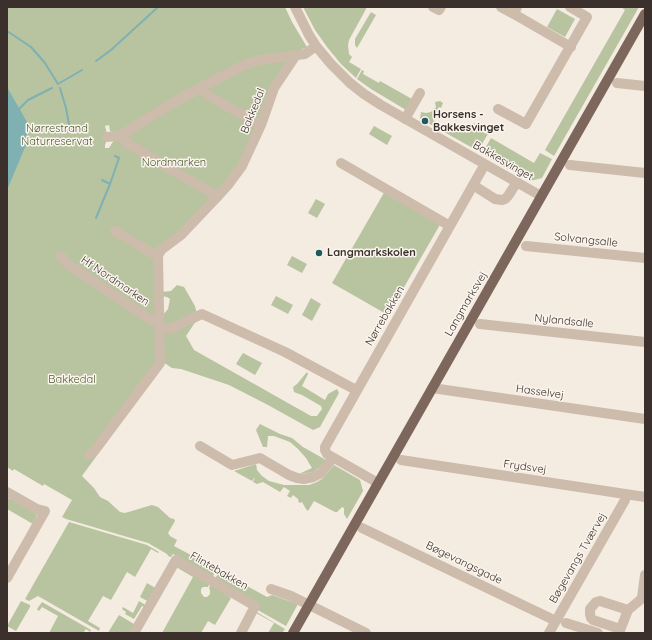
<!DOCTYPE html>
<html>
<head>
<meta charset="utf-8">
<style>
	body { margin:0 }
	#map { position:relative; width:652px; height:640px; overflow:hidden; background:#f4ebe1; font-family:Quicksand,sans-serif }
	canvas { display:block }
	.frame { position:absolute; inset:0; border:8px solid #3b302b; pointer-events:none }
</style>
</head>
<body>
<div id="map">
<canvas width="652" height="640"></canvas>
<div class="frame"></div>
</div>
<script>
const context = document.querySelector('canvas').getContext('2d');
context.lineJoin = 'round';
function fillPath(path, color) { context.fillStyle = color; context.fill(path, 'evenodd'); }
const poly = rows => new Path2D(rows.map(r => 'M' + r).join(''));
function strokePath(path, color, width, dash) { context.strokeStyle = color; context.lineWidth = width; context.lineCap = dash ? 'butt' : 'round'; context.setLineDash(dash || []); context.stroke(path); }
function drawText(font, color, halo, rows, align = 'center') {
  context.font = font + ' Quicksand,sans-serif'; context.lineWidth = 3; context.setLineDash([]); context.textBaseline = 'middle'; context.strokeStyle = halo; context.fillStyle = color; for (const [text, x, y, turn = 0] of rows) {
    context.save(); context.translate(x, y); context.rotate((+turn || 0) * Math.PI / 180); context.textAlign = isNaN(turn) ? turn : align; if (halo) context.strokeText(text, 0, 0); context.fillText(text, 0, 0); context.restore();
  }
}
const green = poly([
	[7,7,285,7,292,22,307,47,296,52,260,57,115,133,110,131,109,125,105,126,108,137,105,145,105,148,109,148,114,140,251,65,291,57,241,162,228,180,179,234,159,248,157,361,109,439,82,476,94,488,100,497,108,501,120,512,125,513,152,505,158,507,170,518,174,519,175,521,168,533,170,536,177,540,174,546,217,569,212,578,190,563,173,554,171,557,168,556,167,554,148,543,66,519,62,517,72,500,44,484,43,486,14,469,13,471,7,467],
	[303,7,366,7,366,9,349,40,348,45,349,54,352,57,349,62,361,69,356,78,341,64,327,47,315,30],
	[621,7,639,7,554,156,545,150,625,10],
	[557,9,575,19,565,37,547,27],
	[371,12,376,15,357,48,355,45,355,39],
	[362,70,364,71,363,74,379,83,380,81,412,99,406,110,371,89,357,79],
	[440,101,443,103,441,108,439,107,435,114,433,120,438,124,441,125,442,125,451,131,452,131,455,127,467,133,472,124,473,125,474,123,481,127,479,130,486,134,488,131,489,132,478,151,428,123,426,122,427,121,425,120,424,121,420,118,421,112,426,113,431,112,434,108,436,108,435,102],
	[374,126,392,136,387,145,369,134],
	[491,138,534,163,540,153,552,159,542,178,530,181,482,154],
	[385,191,441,223,388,315,332,283],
	[316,199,325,204,317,218,308,213],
	[292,256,307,264,302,273,287,265],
	[177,285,184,287,195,306,198,318,186,336,194,350,311,416,317,416,322,409,321,406,302,395,294,392,293,387,297,384,307,372,308,374,302,386,325,400,328,394,337,389,339,393,320,427,313,430,268,405,229,385,181,369,172,368,163,362,162,316,168,309,170,299,167,297,161,296,161,292,171,291],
	[276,296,293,305,288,314,271,305],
	[311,298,321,304,312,321,302,315],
	[243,353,262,363,255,375,236,364],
	[260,424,280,434,292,438,303,447,326,460,320,467,313,472,300,474,301,473,312,468,306,458,298,449,290,442,274,436,268,436,267,447,263,447,256,430],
	[256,464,257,470,262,476,269,481,284,485,309,485,317,482,323,478,334,465,360,480,363,491,347,519,344,514,344,508,342,507,337,512,335,512,314,501,308,511,306,509,302,502,299,503,298,499,293,495,291,498,287,496,290,491,284,487,280,492,263,482,257,484,253,482,255,477,252,481,234,471],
	[7,499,17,499,35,509,37,514,33,524,7,509],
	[69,522,147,545,159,552,158,553,151,549,135,577,127,572,111,600,103,596,88,621,100,628,99,631,38,596,29,601,25,599],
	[175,564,210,582,208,587,203,587,201,589,201,593,204,597,207,597,210,594,210,590,209,588,211,583,231,598,215,625,208,621,201,633,162,633,193,577,176,567],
	[220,571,267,597,272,595,298,604,286,626,256,609,214,580],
	[147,583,157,589,149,602,140,597],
	[21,601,30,605,30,607,16,631,7,626],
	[139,601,147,606,145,607,142,606,134,619,125,614,126,612,122,609,123,607,133,613],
	[42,602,91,630,90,632,86,629,83,633,49,633,58,616,42,607,39,611,37,609],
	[255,611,285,629,282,633,268,633,274,623,256,613],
	[119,615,134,624,134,625,129,633,109,633,109,631]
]);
const water = poly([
	[7,87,27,122,26,145,7,190]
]);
const stream = poly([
	[7,31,31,47,45,63,58,84,82,70],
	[96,61,111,50,158,7],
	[60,88,66,108,70,130],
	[19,109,28,100,52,88],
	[102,180,110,184,119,158,115,156],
	[96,218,110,184]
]);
const minor = poly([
	[295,7,309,35,316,46,331,64,350,83,364,94,381,105,541,196],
	[433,7,439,10,441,7],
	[501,7,514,14,517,7],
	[514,14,571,47],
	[617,83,645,86],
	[202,87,204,91,209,96,261,125],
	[498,109,526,124,587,17,570,7],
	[405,119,420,93],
	[124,133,125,139,127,143,175,172,218,196],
	[107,137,117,136,124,133,186,95,244,65,259,60,305,54,316,46],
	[341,163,450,226],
	[570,165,645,173],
	[473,185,495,199,502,200,505,199,508,196,517,182],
	[115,231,152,253,158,256],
	[526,246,645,258],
	[61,256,68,264,151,320,159,320],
	[480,324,645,342],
	[159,329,172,328,202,314,285,352,356,390],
	[432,388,645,419],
	[200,446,232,465,260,458,289,475,297,478,304,479,313,477,321,473,333,458],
	[89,455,95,450,160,363,158,256,161,250,181,235,218,196,228,185,242,166,261,125,274,88,296,55],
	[401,460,645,497],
	[378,483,327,454,325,450,325,447,485,164],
	[7,492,37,509,45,511,7,578],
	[362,528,556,621],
	[271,589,291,596,366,633],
	[566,623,598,633],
	[620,629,593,620,591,618,590,614,590,609,596,602,600,601,628,610],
	[134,633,176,560,255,606,241,633],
	[549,633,625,500,626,494],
	[619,633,628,610,639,601,642,598,645,575]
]);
const major = poly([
	[293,633,645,14]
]);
const markers = [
	[425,121,4,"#1f5a5e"],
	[319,253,4,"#1f5a5e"]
];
const streetNames = [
	["Bakkedal",253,111,-68],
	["Bakkesvinget",503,161,30],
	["Solvangsalle",586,240,6],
	["Hf Nordmarken",115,281,34],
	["Langmarksvej",466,304,-60],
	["Nørrebakken",385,316,-60],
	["Nylandsalle",564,321,6],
	["Hasselvej",540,392,8],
	["Frydsvej",525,467,8],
	["Bøgevangs Tværvej",578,558,-60],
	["Bøgevangsgade",464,563,26],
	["Flintebakken",219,571,30]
];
const poiNames = [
	["Horsens -",433,115],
	["Bakkesvinget",433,128],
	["Langmarkskolen",327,253]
];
const parkNames = [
	["Nørrestrand",57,129],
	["Naturreservat",57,142],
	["Nordmarken",174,163],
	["Bakkedal",72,380]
];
fillPath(green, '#b8c4a0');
fillPath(water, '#7fb0b2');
strokePath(stream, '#7fb0b2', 2);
strokePath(minor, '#cdbbac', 10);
strokePath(major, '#7d675c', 10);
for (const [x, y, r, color] of markers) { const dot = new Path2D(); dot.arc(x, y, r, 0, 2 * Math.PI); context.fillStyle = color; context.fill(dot); strokePath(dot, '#fbf5ee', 1.5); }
drawText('11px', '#3b302b', '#fbf5ee', streetNames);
drawText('bold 11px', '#3b302b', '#fbf5ee', poiNames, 'left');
drawText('11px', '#4a5a2e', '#fbf5ee', parkNames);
</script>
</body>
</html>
